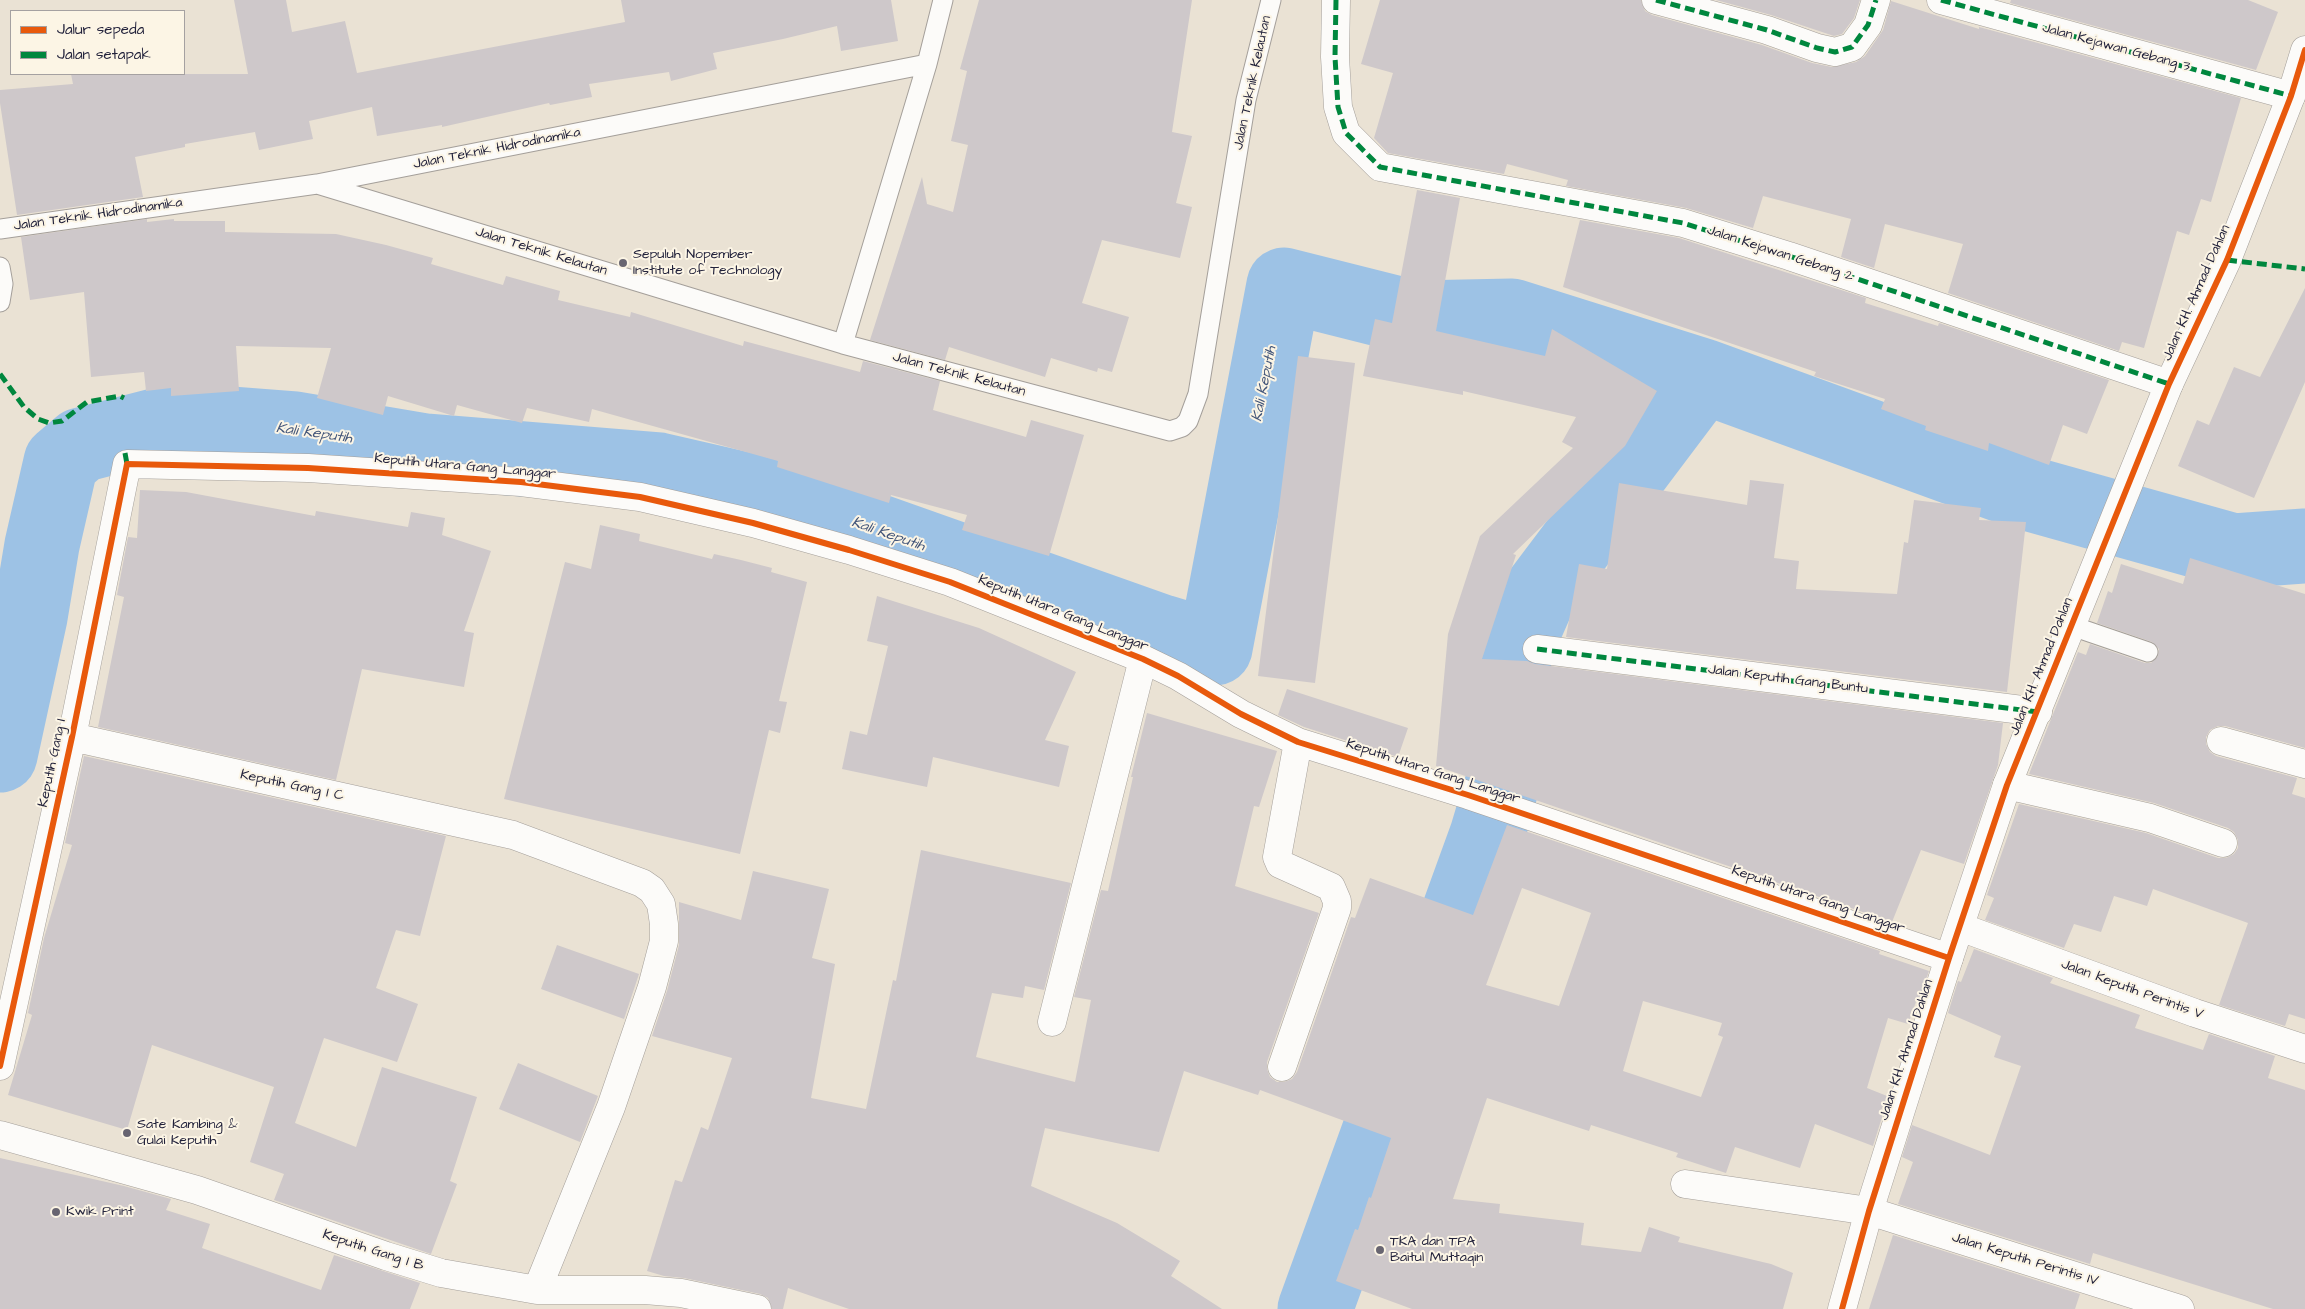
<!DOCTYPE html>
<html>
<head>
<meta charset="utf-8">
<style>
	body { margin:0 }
	#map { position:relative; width:2305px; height:1309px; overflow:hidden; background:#eae2d4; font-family:"Architects Daughter",sans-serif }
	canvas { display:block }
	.legend { position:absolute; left:10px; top:10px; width:175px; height:65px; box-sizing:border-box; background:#fcf5e5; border:1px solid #a5a1a1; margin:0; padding:6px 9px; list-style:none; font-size:15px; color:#22223b }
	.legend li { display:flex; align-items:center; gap:10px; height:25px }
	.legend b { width:25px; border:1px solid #a5a1a1 }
</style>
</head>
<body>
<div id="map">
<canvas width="2305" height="1309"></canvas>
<ul class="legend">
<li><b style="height:6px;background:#e8590c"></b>Jalur sepeda</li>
<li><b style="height:6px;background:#00873e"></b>Jalan setapak</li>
</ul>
</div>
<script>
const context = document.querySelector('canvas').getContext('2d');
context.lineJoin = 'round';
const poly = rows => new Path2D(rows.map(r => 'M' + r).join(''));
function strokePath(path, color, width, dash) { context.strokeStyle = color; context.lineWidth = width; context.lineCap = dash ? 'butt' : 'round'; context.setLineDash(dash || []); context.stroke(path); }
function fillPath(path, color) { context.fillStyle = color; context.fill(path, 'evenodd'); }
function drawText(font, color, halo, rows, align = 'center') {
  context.font = font + ' "Architects Daughter",sans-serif'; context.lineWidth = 4; context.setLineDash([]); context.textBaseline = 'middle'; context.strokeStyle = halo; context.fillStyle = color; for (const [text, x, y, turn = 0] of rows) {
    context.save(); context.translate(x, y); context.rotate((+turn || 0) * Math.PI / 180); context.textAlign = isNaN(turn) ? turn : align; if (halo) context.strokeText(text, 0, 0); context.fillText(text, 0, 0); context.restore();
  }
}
const river = poly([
	[0,755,30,617,42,545,61,462,81,445,178,420,295,429,425,451,659,470,742,489,823,512,1162,632,1215,648,1284,285,1415,318,1512,316,1703,376],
	[1315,1309,1487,835,1511,755,1514,652,1541,591,1703,376,2016,490,2234,551,2305,546]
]);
const building = poly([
	[234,0,286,0,292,32,345,21,357,73,625,22,621,0,891,0,898,41,841,51,837,26,783,39,713,53,717,69,671,81,669,72,589,84,592,97,550,105,549,103,442,127,442,125,377,136,372,107,309,121,313,139,259,150,255,132,185,144,185,147,135,157,143,197,17,215,0,103,0,90,73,84,71,74,248,74],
	[979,0,1192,0,1172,132,1192,136,1176,203,1192,207,1180,258,1102,240,1082,303,1129,317,1112,372,1098,368,1097,372,1051,358,1045,377,949,347,945,360,870,340,922,177,927,204,953,212,968,145,951,141,967,71,960,69],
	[1380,0,1641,0,1645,11,1652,15,1762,45,1812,63,1832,67,1856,62,1865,56,1883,30,1891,1,1979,29,1979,27,2241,98,2211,202,2201,199,2189,235,2177,231,2144,348,2122,342,2119,351,1948,293,1963,244,1885,224,1874,268,1841,257,1851,219,1763,196,1753,228,1686,208,1566,186,1568,180,1507,164,1504,174,1388,153,1374,138,1393,73,1361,64],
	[1716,0,1860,0,1854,18,1842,34,1834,36,1771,15],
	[2011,0,2248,0,2278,12,2256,70,2010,3],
	[1417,190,1460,198,1436,331,1545,356,1552,329,1657,391,1625,446,1513,554,1516,555,1482,659,1527,661,1535,664,2003,723,1998,765,1964,864,1921,850,1892,922,1436,766,1448,634,1480,536,1573,448,1562,442,1576,417,1463,391,1463,395,1363,376,1375,319,1392,323],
	[147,219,147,222,174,219,174,221,225,221,225,232,336,234,386,245,433,258,431,264,503,285,506,276,560,291,558,300,630,317,631,312,743,346,744,341,860,372,863,361,940,381,933,410,1026,437,1031,420,1084,435,1049,556,962,530,967,515,891,495,889,503,777,467,778,461,592,409,589,422,527,408,522,423,457,405,454,416,388,396,383,415,317,398,331,348,236,346,239,391,171,396,171,388,146,391,144,372,91,377,84,292,30,300,21,237],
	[1580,220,1679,238,1866,298,1865,303,1938,326,1939,323,2109,380,2087,434,2063,425,2049,465,1989,443,1988,451,1925,430,1926,426,1881,409,1885,399,1814,376,1816,372,1563,287],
	[2305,288,2305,382,2254,498,2178,466,2197,420,2209,425,2234,367,2260,377],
	[1298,356,1355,363,1315,683,1258,676],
	[1750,480,1784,484,1774,558,1799,561,1796,589,1897,594,1904,542,1908,543,1914,500,1981,508,1979,520,2026,522,2007,692,1566,637,1579,564,1607,569,1619,483,1747,505],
	[140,490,186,492,315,516,316,511,408,527,411,512,445,518,442,535,491,551,464,631,474,633,464,687,362,669,336,780,98,727,124,597,117,595,128,537,137,538],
	[600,525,640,534,639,541,712,559,714,554,741,560,772,568,771,572,807,582,779,701,787,702,780,733,769,730,740,854,504,799,565,562,591,569],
	[2190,558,2305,594,2305,748,2225,726,2218,726,2210,730,2206,737,2206,744,2210,752,2216,756,2297,778,2292,794,2305,798,2305,1019,2289,1014,2285,1026,2219,1005,2248,923,2153,889,2147,906,2114,896,2101,932,2074,924,2064,948,1985,920,1994,898,1987,895,2019,804,2146,833,2218,858,2226,858,2234,854,2238,848,2238,840,2234,832,2228,828,2154,803,2029,774,2078,652,2086,655,2090,644,2145,663,2151,663,2158,656,2159,649,2152,642,2097,623,2108,591,2112,593,2121,564,2183,584],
	[877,596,979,628,1076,672,1045,740,1069,746,1059,787,933,757,927,787,842,769,850,731,867,735,888,646,867,641],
	[1287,689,1408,728,1398,757,1304,727,1278,715],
	[1147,713,1277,751,1259,807,1254,806,1235,886,1319,913,1267,1062,1267,1069,1270,1077,1277,1082,1284,1082,1292,1079,1297,1072,1351,917,1355,918,1370,878,1473,915,1507,825,1880,951,1879,954,1929,971,1919,1000,1917,999,1908,1024,1888,1018,1867,1088,1887,1096,1880,1113,1883,1114,1873,1146,1815,1124,1800,1168,1735,1147,1726,1173,1676,1157,1678,1153,1591,1125,1589,1131,1487,1098,1453,1199,1500,1204,1499,1213,1584,1223,1581,1245,1641,1252,1649,1227,1680,1237,1678,1242,1771,1264,1793,1273,1783,1309,1412,1309,1336,1281,1355,1229,1358,1230,1369,1197,1371,1198,1391,1138,1260,1090,1258,1095,1184,1071,1159,1152,1045,1128,1031,1186,1117,1223,1180,1261,1171,1276,1222,1309,849,1309,788,1288,783,1309,772,1309,768,1298,760,1294,684,1278,664,1276,647,1271,675,1180,682,1182,701,1127,708,1130,732,1058,652,1036,667,991,679,945,679,902,741,920,753,871,829,889,812,958,835,964,811,1098,866,1109,893,980,896,981,921,850,1071,883,1044,990,1025,986,1023,998,992,993,976,1057,1075,1082,1091,1000,1074,997,1101,890,1108,891,1133,777,1131,777],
	[1522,888,1591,913,1559,1006,1486,985],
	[1643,1001,1722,1023,1718,1035,1723,1037,1701,1097,1623,1071],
	[84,756,446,836,420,936,396,930,376,988,418,1004,397,1062,324,1038,295,1123,356,1147,382,1067,477,1097,450,1181,457,1184,431,1254,274,1200,284,1174,250,1162,274,1087,152,1045,127,1130,8,1095,32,1015,28,1013,44,938,72,845,65,843],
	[557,945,639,974,624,1019,541,989],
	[1974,949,2053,978,2050,983,2140,1015,2135,1028,2203,1050,2209,1034,2275,1056,2268,1078,2305,1090,2305,1309,2273,1309,2093,1253,2090,1264,1898,1204,1913,1162,1902,1157,1912,1125,1990,1155,2021,1066,1994,1057,2001,1036,1948,1013,1958,981,1961,982],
	[518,1063,598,1096,580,1142,499,1109],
	[0,1158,124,1186,171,1199,166,1210,210,1224,202,1248,321,1290,334,1255,420,1283,410,1309,0,1309],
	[1893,1235,2080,1294,2075,1309,1869,1309]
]);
const lane = poly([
	[317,184,843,344,1170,431,1182,427,1188,421,1198,394,1246,100,1271,0],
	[0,229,317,184,927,64,943,0],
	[0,267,3,284,0,302],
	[843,344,927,64],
	[2072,626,2148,652]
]);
const street = poly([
	[1336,0,1335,57,1338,107,1346,133,1380,167,1683,223,1789,256,2169,384],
	[1656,0,1767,30,1817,48,1835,52,1852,47,1868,25,1876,0],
	[1941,0,2291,96],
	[1537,649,2038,712],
	[72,737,513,835,642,883,652,890,661,904,664,924,664,941,652,987,611,1107,537,1290],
	[2221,741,2305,764],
	[2007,785,2150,818,2223,843],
	[1960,927,2195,1013,2305,1049],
	[1052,1022,1143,659],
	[0,1066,72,737,127,464,308,468,521,482,640,497,753,523,849,550,950,582,1143,659,1178,676,1241,714,1298,742,1468,795,1949,958],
	[1282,1067,1337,908,1337,901,1331,887,1280,864,1277,857,1298,742],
	[0,1135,197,1190,386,1256,441,1273,537,1290,645,1290,681,1293,757,1309],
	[1685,1184,1869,1211,2180,1309]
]);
const secondary = poly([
	[1842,1309,1869,1211,1949,958,2007,785,2169,384,2227,260,2291,96,2305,50]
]);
const quiet = poly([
	[1336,0,1335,57,1338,107,1346,133,1380,167,1683,223,1789,256,2169,384],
	[1656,0,1767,30,1817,48,1835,52,1852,47,1868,25,1876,0],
	[1941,0,2291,96],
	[2227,260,2305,269],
	[0,374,24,407,38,419,49,423,62,421,87,402,120,396,124,398],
	[125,453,127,464],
	[1537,649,2038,712]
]);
const cycleway = poly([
	[0,1066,72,737,127,464,308,468,521,482,640,497,753,523,849,550,950,582,1143,659,1178,676,1241,714,1298,742,1468,795,1949,958],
	[1842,1309,1869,1211,1949,958,2007,785,2169,384,2227,260,2291,96,2305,50]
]);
const markers = [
	[623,263,5,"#686571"],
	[127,1133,5,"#686571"],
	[56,1212,5,"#686571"],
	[1380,1250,5,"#686571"]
];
const streetNames = [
	["Jalan Kejawan Gebang 3",2116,48,15],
	["Jalan Teknik Kelautan",1253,83,-78],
	["Jalan Teknik Hidrodinamika",497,149,-11],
	["Jalan Teknik Hidrodinamika",98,215,-8],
	["Jalan Teknik Kelautan",541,252,17],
	["Jalan Kejawan Gebang 2",1780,254,18],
	["Jalan KH. Ahmad Dahlan",2197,293,-66],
	["Jalan Teknik Kelautan",959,375,15],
	["Keputih Utara Gang Langgar",465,467,5],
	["Keputih Utara Gang Langgar",1063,614,22],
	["Jalan KH. Ahmad Dahlan",2042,667,-68],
	["Jalan Keputih Gang Buntu",1788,680,7],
	["Keputih Gang I",53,763,-78],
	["Keputih Utara Gang Langgar",1433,772,18],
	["Keputih Gang I C",292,786,12],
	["Keputih Utara Gang Langgar",1818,900,19],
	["Jalan Keputih Perintis V",2132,990,20],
	["Jalan KH. Ahmad Dahlan",1907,1050,-72],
	["Keputih Gang I B",373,1251,18],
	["Jalan Keputih Perintis IV",2025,1260,17]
];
const poiNames = [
	["Sepuluh Nopember",633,255],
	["Institute of Technology",633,271],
	["Sate Kambing &",137,1125],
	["Gulai Keputih",137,1141],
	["Kwik Print",66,1212],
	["TKA dan TPA",1390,1242],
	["Baitul Muttaqin",1390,1258]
];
const waterNames = [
	["Kali Keputih",1265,384,-79],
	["Kali Keputih",314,434,8],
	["Kali Keputih",888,535,19]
];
strokePath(river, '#9dc2e5', 75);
fillPath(building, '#cec8ca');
strokePath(lane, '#a49f9a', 21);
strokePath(street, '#a49f9a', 29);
strokePath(secondary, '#a49f9a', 29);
strokePath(lane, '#fcfbf9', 19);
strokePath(street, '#fcfbf9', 28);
strokePath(secondary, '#fcfbf9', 28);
strokePath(quiet, '#00873e', 5, [10, 5]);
strokePath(cycleway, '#e8590c', 6);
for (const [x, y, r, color] of markers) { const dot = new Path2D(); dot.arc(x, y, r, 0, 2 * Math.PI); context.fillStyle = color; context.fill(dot); strokePath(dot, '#fcf5e5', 2); }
drawText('14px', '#22223b', '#fcf5e5', streetNames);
drawText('14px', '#22223b', '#fcf5e5', poiNames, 'left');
drawText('italic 15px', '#425579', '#fcf5e5', waterNames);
</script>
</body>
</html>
